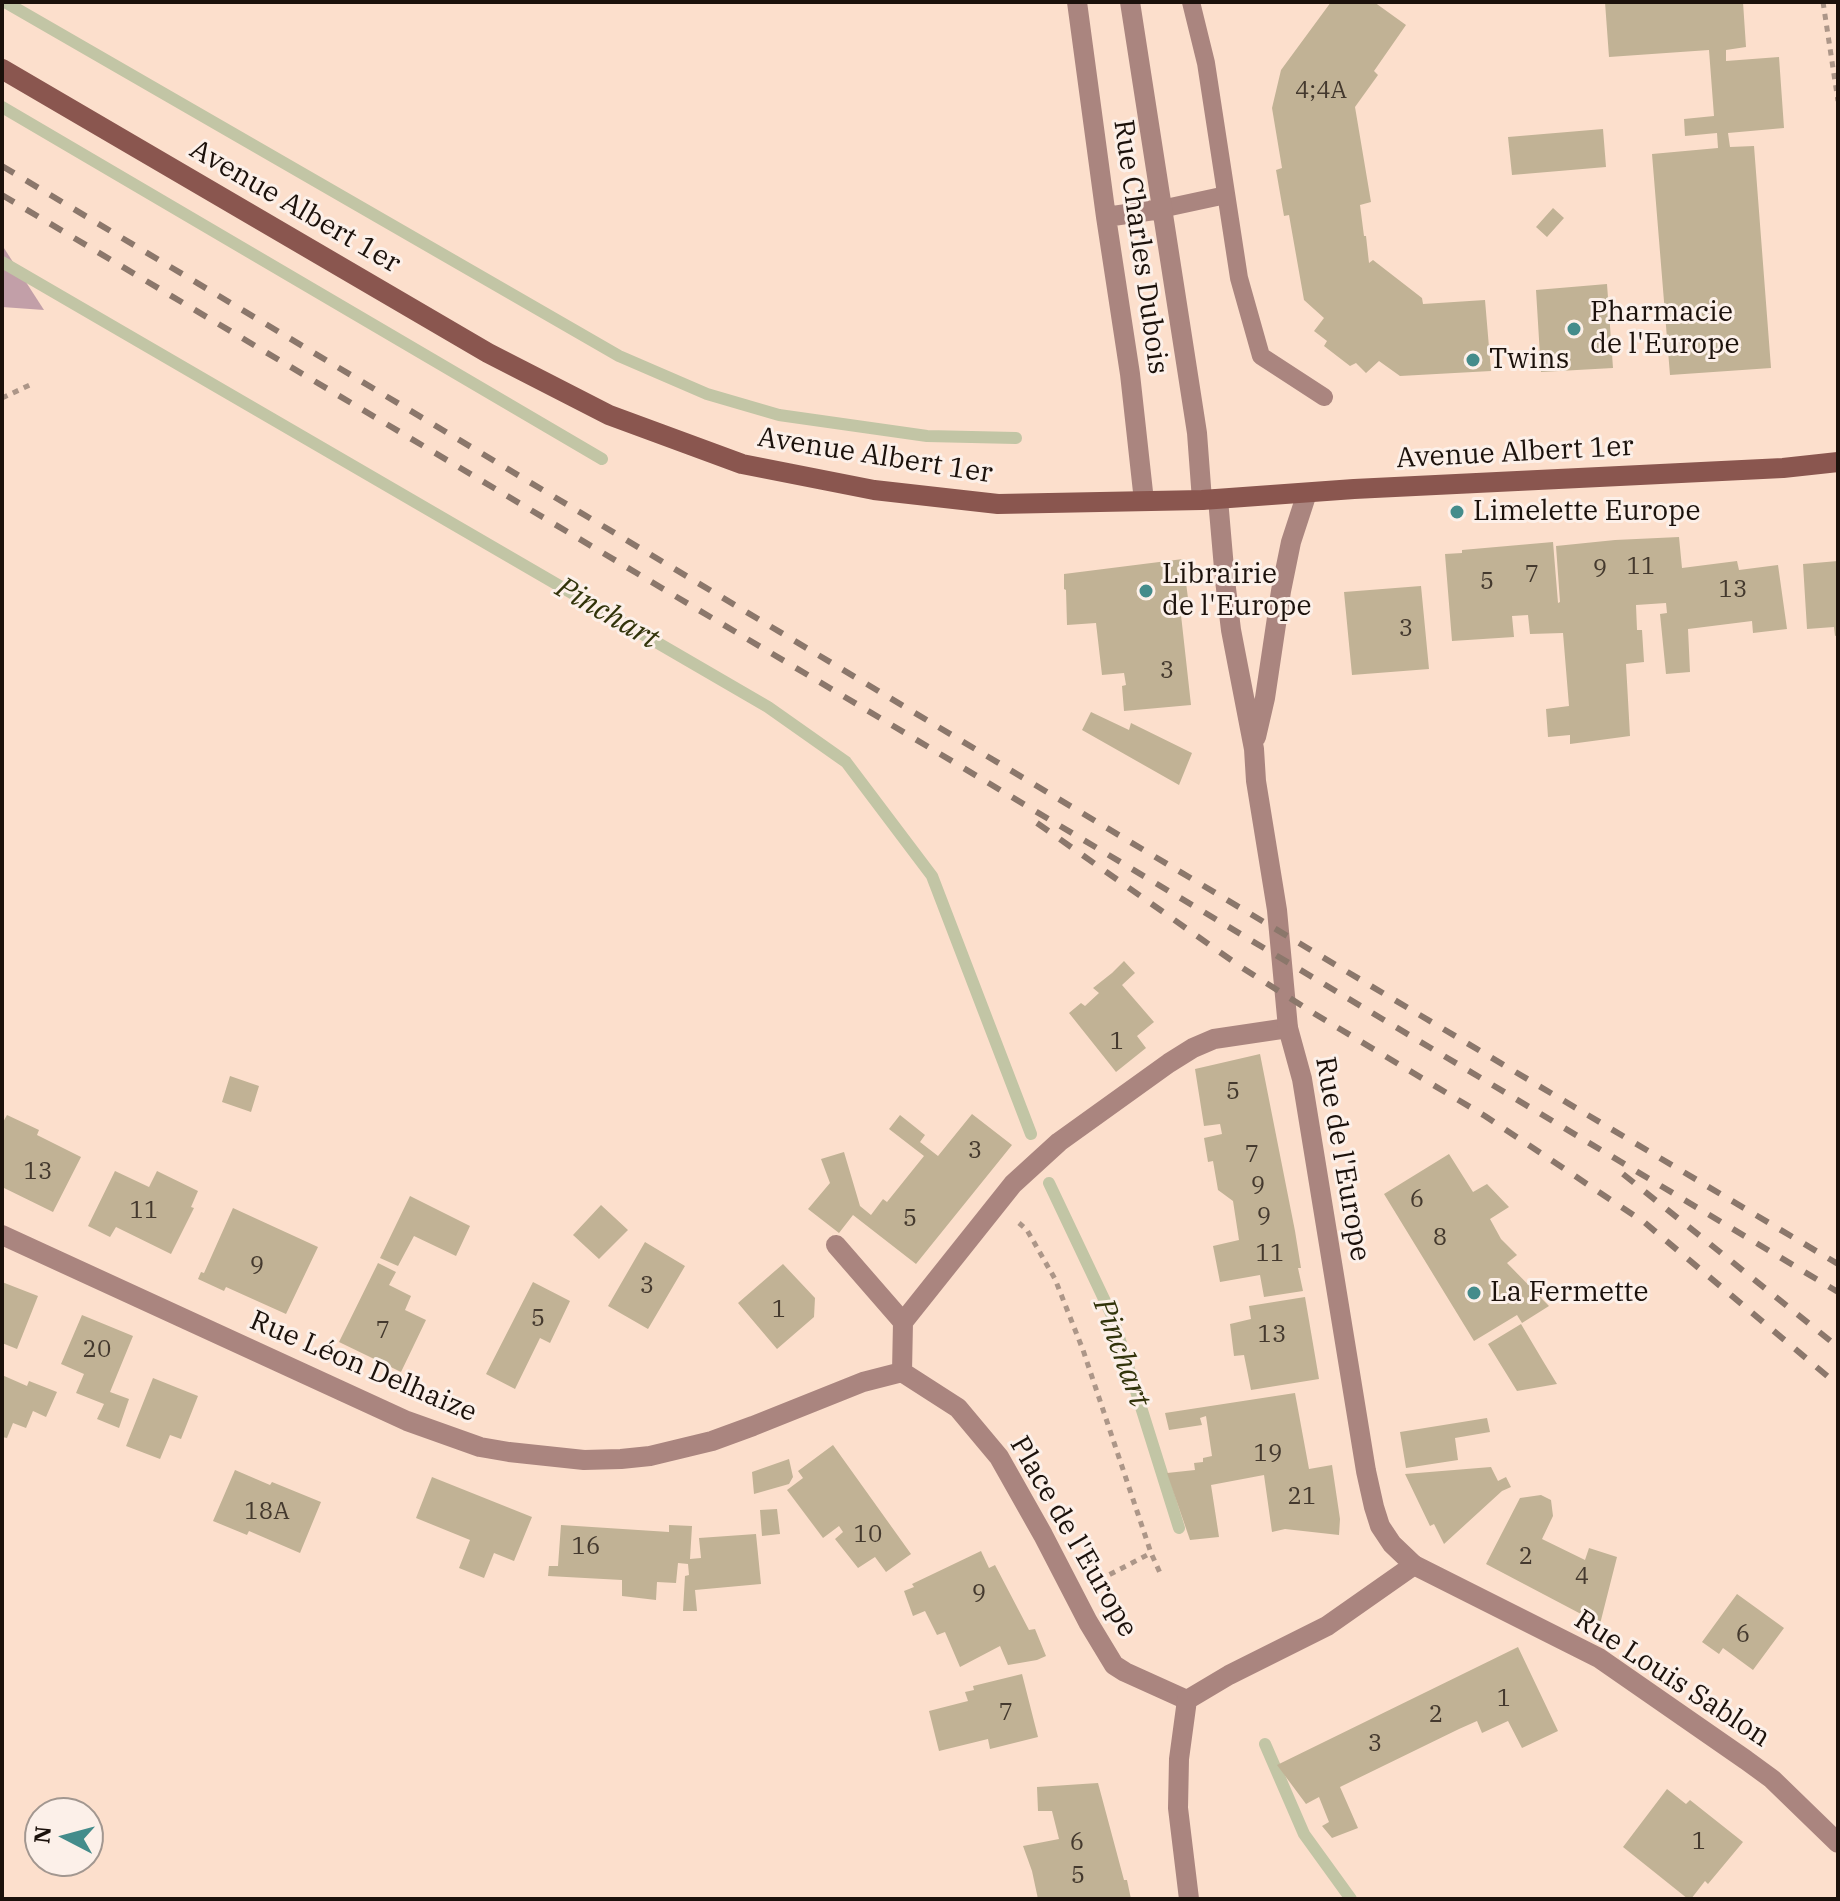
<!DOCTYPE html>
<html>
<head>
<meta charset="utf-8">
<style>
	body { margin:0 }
	#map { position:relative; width:1840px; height:1901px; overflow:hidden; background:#fcdfcc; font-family:"IBM Plex Serif",serif }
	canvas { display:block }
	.frame { position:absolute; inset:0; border:4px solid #1b110b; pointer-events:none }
	.north { position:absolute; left:24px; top:1797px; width:80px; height:80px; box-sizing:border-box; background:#fcf0e9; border:2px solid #a29790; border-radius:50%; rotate:276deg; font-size:22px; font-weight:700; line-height:32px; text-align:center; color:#1b110b }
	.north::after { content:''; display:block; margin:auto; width:28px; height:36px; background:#448c8b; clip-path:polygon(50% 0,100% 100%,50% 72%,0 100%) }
</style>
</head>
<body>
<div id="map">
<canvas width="1840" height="1901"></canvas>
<div class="frame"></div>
<div class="north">N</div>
</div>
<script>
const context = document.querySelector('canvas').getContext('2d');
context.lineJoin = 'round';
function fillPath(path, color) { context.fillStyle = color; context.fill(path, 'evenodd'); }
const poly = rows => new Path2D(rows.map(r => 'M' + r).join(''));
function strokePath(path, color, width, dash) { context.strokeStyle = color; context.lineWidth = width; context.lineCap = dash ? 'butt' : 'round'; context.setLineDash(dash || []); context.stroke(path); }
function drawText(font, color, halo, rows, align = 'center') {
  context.font = font + ' "IBM Plex Serif",serif'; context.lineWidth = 6; context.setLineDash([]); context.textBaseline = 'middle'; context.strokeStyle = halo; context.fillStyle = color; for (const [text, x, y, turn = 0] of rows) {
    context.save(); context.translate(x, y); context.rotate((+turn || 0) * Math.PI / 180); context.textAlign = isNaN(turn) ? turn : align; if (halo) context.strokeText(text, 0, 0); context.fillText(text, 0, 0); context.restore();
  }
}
const forest = poly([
	[2,245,44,310,2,307]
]);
const stream = poly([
	[5,2,619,356,707,394,779,415,927,436,1016,438],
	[2,107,602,459],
	[2,262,768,707,846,762,932,876,1031,1134],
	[1049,1183,1113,1318,1179,1528],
	[1265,1744,1304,1834,1351,1899]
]);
const building = poly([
	[1331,2,1374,2,1406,25,1374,71,1378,75,1355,107,1371,202,1360,205,1364,236,1366,236,1369,263,1373,260,1422,298,1423,304,1485,300,1491,371,1400,376,1379,361,1366,373,1356,363,1350,366,1324,346,1327,341,1314,331,1324,318,1304,300,1289,215,1284,216,1276,170,1282,168,1272,108,1281,70],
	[1605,2,1743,2,1746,47,1726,50,1726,61,1779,57,1784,128,1728,133,1730,147,1754,146,1771,368,1670,375,1652,154,1718,148,1717,133,1685,136,1684,119,1714,116,1709,50,1609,57],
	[1603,129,1606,167,1512,175,1508,137],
	[1553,208,1564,218,1547,237,1536,227],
	[1607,284,1613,368,1541,372,1536,290],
	[1679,537,1682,568,1737,561,1739,570,1778,565,1787,629,1753,633,1752,621,1688,629,1690,672,1666,674,1660,614,1667,613,1666,603,1636,605,1637,630,1642,630,1644,662,1626,664,1630,736,1570,744,1570,735,1548,737,1546,709,1569,706,1563,633,1530,634,1528,615,1512,616,1514,637,1452,641,1445,554,1462,553,1462,550,1553,542,1558,603,1560,602,1556,546,1615,540],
	[1183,559,1190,614,1181,615,1191,705,1124,711,1122,686,1126,685,1124,673,1102,675,1096,623,1067,625,1066,590,1064,589,1064,574],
	[1838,561,1838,635,1835,636,1834,627,1807,629,1803,564],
	[1421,586,1429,669,1352,675,1344,592],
	[1091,712,1129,730,1131,723,1192,753,1179,785,1082,730],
	[1124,961,1135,973,1122,985,1154,1022,1137,1036,1146,1048,1116,1072,1069,1013,1081,1003,1085,1006,1099,993,1093,988,1112,973],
	[1260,1054,1295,1231,1301,1268,1298,1268,1303,1291,1264,1297,1260,1275,1220,1282,1213,1246,1239,1240,1233,1201,1218,1190,1213,1161,1208,1162,1204,1138,1222,1134,1220,1124,1204,1126,1195,1069],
	[230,1076,259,1086,251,1112,222,1102],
	[972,1114,1012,1145,916,1264,853,1215,839,1233,808,1209,830,1183,821,1159,844,1152,860,1206,871,1215,883,1199,887,1202,924,1156,889,1129,900,1115,925,1135,920,1142,938,1156],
	[7,1115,39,1130,37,1135,81,1157,53,1212,2,1187,2,1124],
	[1449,1154,1473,1192,1487,1184,1509,1207,1490,1219,1501,1239,1517,1255,1507,1263,1549,1306,1522,1323,1517,1315,1474,1341,1384,1194],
	[115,1171,149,1187,157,1171,198,1191,191,1207,194,1208,171,1254,116,1227,110,1237,88,1226],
	[410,1196,470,1226,456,1256,414,1236,398,1266,380,1258],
	[601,1205,628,1230,599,1259,573,1235],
	[233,1208,318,1247,286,1314,226,1287,224,1291,198,1279,201,1272,204,1273],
	[645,1242,685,1266,648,1329,608,1306],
	[378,1263,396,1272,389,1285,411,1296,405,1310,426,1320,401,1372,339,1342],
	[783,1264,815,1298,814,1317,777,1349,738,1303],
	[2,1282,38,1296,17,1349,2,1343],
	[533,1282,570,1301,550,1343,540,1338,515,1389,486,1374],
	[1305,1297,1319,1379,1251,1390,1244,1355,1234,1356,1230,1324,1251,1319,1249,1306],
	[82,1315,133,1336,110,1392,129,1399,119,1428,97,1419,104,1404,76,1393,84,1374,61,1364],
	[1521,1324,1543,1361,1557,1384,1517,1391,1488,1344],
	[2,1375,27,1386,29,1381,57,1392,46,1417,33,1411,26,1428,13,1423,7,1438,2,1437],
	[153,1378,198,1396,181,1439,170,1435,160,1459,126,1446],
	[1295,1393,1309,1469,1332,1465,1340,1519,1339,1535,1285,1529,1272,1532,1264,1475,1211,1485,1219,1537,1190,1540,1167,1473,1195,1470,1194,1463,1203,1462,1203,1458,1212,1456,1206,1416,1200,1418,1202,1425,1169,1430,1165,1413],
	[1487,1418,1490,1432,1455,1438,1458,1460,1406,1468,1400,1432],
	[833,1445,911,1554,886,1572,875,1557,858,1568,835,1539,843,1532,839,1526,823,1538,787,1490,803,1478,798,1471],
	[789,1459,793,1477,789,1484,754,1494,752,1472],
	[1491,1467,1498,1481,1506,1477,1511,1487,1502,1491,1444,1544,1434,1524,1430,1526,1405,1474],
	[235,1470,270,1485,272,1482,321,1502,300,1553,249,1531,247,1535,213,1521],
	[432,1477,532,1517,514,1561,494,1553,484,1578,459,1568,470,1540,416,1518],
	[1541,1495,1551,1500,1553,1516,1542,1539,1585,1560,1589,1548,1617,1557,1600,1624,1486,1564,1520,1498],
	[777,1509,780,1534,762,1536,760,1510],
	[561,1525,669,1532,669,1525,692,1526,690,1559,701,1558,699,1538,756,1534,761,1584,695,1590,697,1611,683,1611,685,1576,689,1575,688,1564,678,1563,676,1583,657,1582,656,1600,622,1596,622,1580,548,1576,549,1566,558,1566],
	[981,1551,989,1568,995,1565,1029,1630,1035,1629,1046,1656,1037,1660,1008,1665,1000,1646,960,1667,945,1632,937,1635,925,1611,913,1616,904,1591,914,1587,912,1584],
	[1737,1594,1784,1628,1753,1670,1723,1648,1719,1654,1702,1642],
	[1518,1647,1558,1731,1522,1748,1508,1721,1482,1733,1477,1721,1459,1729,1340,1787,1358,1828,1332,1838,1322,1826,1329,1822,1319,1797,1306,1804,1277,1765],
	[1022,1674,1038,1737,990,1749,988,1739,939,1751,929,1711,968,1701,965,1692,974,1690,973,1686],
	[1098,1783,1124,1880,1127,1880,1131,1899,1038,1899,1032,1871,1023,1846,1059,1839,1052,1811,1038,1811,1037,1787],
	[1667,1789,1686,1804,1690,1800,1743,1842,1708,1884,1705,1881,1691,1899,1688,1899,1623,1847]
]);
const path = poly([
	[1823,2,1838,101],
	[2,398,32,384],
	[1019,1223,1027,1230,1055,1279,1083,1350,1151,1553,1161,1575],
	[1099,1580,1151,1553]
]);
const service = poly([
	[1191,2,1206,63,1239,278,1261,356,1324,397],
	[1161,209,1226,195]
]);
const minor = poly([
	[1077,2,1106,217,1130,374,1144,501],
	[1130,2,1197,433,1202,500],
	[1106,217,1161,209],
	[2,1235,407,1421,480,1447,509,1452,584,1460,621,1459,650,1456,712,1441,753,1426,863,1382,902,1372],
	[836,1245,903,1322],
	[902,1372,903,1322,1013,1184,1059,1142,1169,1063,1193,1048,1214,1039,1288,1028],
	[902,1372,958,1408,999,1457,1043,1535,1088,1622,1114,1665,1125,1672,1187,1700],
	[1414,1565,1599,1658,1746,1760,1772,1779,1838,1843]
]);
const tertiary = poly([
	[1256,737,1265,698,1281,591,1291,542,1307,493],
	[1189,1899,1178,1808,1179,1759,1187,1700,1229,1675,1327,1626,1414,1565,1392,1544,1380,1526,1374,1507,1366,1471,1302,1079,1288,1028,1277,910,1256,781,1254,749,1231,630,1225,580,1218,499]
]);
const secondary = poly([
	[2,69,488,353,609,415,742,464,874,490,998,504,1202,500,1354,489,1783,468,1838,462]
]);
const rail = poly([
	[2,166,1314,952,1838,1264],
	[2,195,880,718,1838,1292],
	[1037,823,1241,967,1315,1014,1485,1116,1644,1222,1838,1385],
	[1623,1174,1838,1347]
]);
const markers = [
	[1574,329,8,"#448c8b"],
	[1473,360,8,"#448c8b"],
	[1457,512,8,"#448c8b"],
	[1146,591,8,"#448c8b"],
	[1474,1293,8,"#448c8b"]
];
const numberNames = [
	["4;4A",1321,91],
	["11",1641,567],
	["9",1600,569],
	["7",1532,575],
	["5",1487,582],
	["13",1733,590],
	["3",1406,629],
	["3",1167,671],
	["1",1117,1042],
	["5",1233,1092],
	["3",975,1151],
	["7",1252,1155],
	["13",38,1172],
	["9",1258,1186],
	["6",1417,1200],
	["11",144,1211],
	["9",1264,1217],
	["5",910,1219],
	["8",1440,1238],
	["11",1270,1254],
	["9",257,1266],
	["3",647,1286],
	["1",779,1310],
	["5",538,1319],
	["7",383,1331],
	["13",1272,1335],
	["20",97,1350],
	["19",1268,1454],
	["21",1302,1497],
	["18A",267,1512],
	["10",868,1535],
	["16",586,1547],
	["2",1526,1557],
	["4",1582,1577],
	["9",979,1594],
	["6",1743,1635],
	["1",1504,1699],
	["7",1006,1713],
	["2",1436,1715],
	["3",1375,1744],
	["1",1699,1842],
	["6",1077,1843],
	["5",1078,1876]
];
const streetNames = [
	["Avenue Albert 1er",295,207,30],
	["Rue Charles Dubois",1140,247,82],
	["Avenue Albert 1er",1515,453,-3],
	["Avenue Albert 1er",875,456,9],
	["Rue de l'Europe",1342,1159,80],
	["Rue Léon Delhaize",363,1367,23],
	["Place de l'Europe",1073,1537,60],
	["Rue Louis Sablon",1672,1679,33]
];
const poiNames = [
	["Pharmacie",1590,313],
	["de l'Europe",1590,345],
	["Twins",1489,360],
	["Limelette Europe",1473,512],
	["Librairie",1162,575],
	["de l'Europe",1162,607],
	["La Fermette",1490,1293]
];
const waterNames = [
	["Pinchart",607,614,30],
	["Pinchart",1121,1353,70]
];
fillPath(forest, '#c29fa8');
strokePath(stream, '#c2c5a5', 12);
fillPath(building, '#c1b295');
strokePath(path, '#ac9688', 5, [6, 6]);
strokePath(service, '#aa857f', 18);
strokePath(minor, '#aa857f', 20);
strokePath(tertiary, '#aa857f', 20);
strokePath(secondary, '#8a564f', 20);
strokePath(rail, '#8b776b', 6, [14, 14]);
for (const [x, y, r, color] of markers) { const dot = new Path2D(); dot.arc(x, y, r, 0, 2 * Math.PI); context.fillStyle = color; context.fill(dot); strokePath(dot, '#fcf0e9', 3); }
drawText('24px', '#44392e', null, numberNames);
drawText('28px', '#1b110b', '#fcf0e9', streetNames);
drawText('28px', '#1b110b', '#fcf0e9', poiNames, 'left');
drawText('italic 30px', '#31330a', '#fcf0e9', waterNames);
</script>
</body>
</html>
